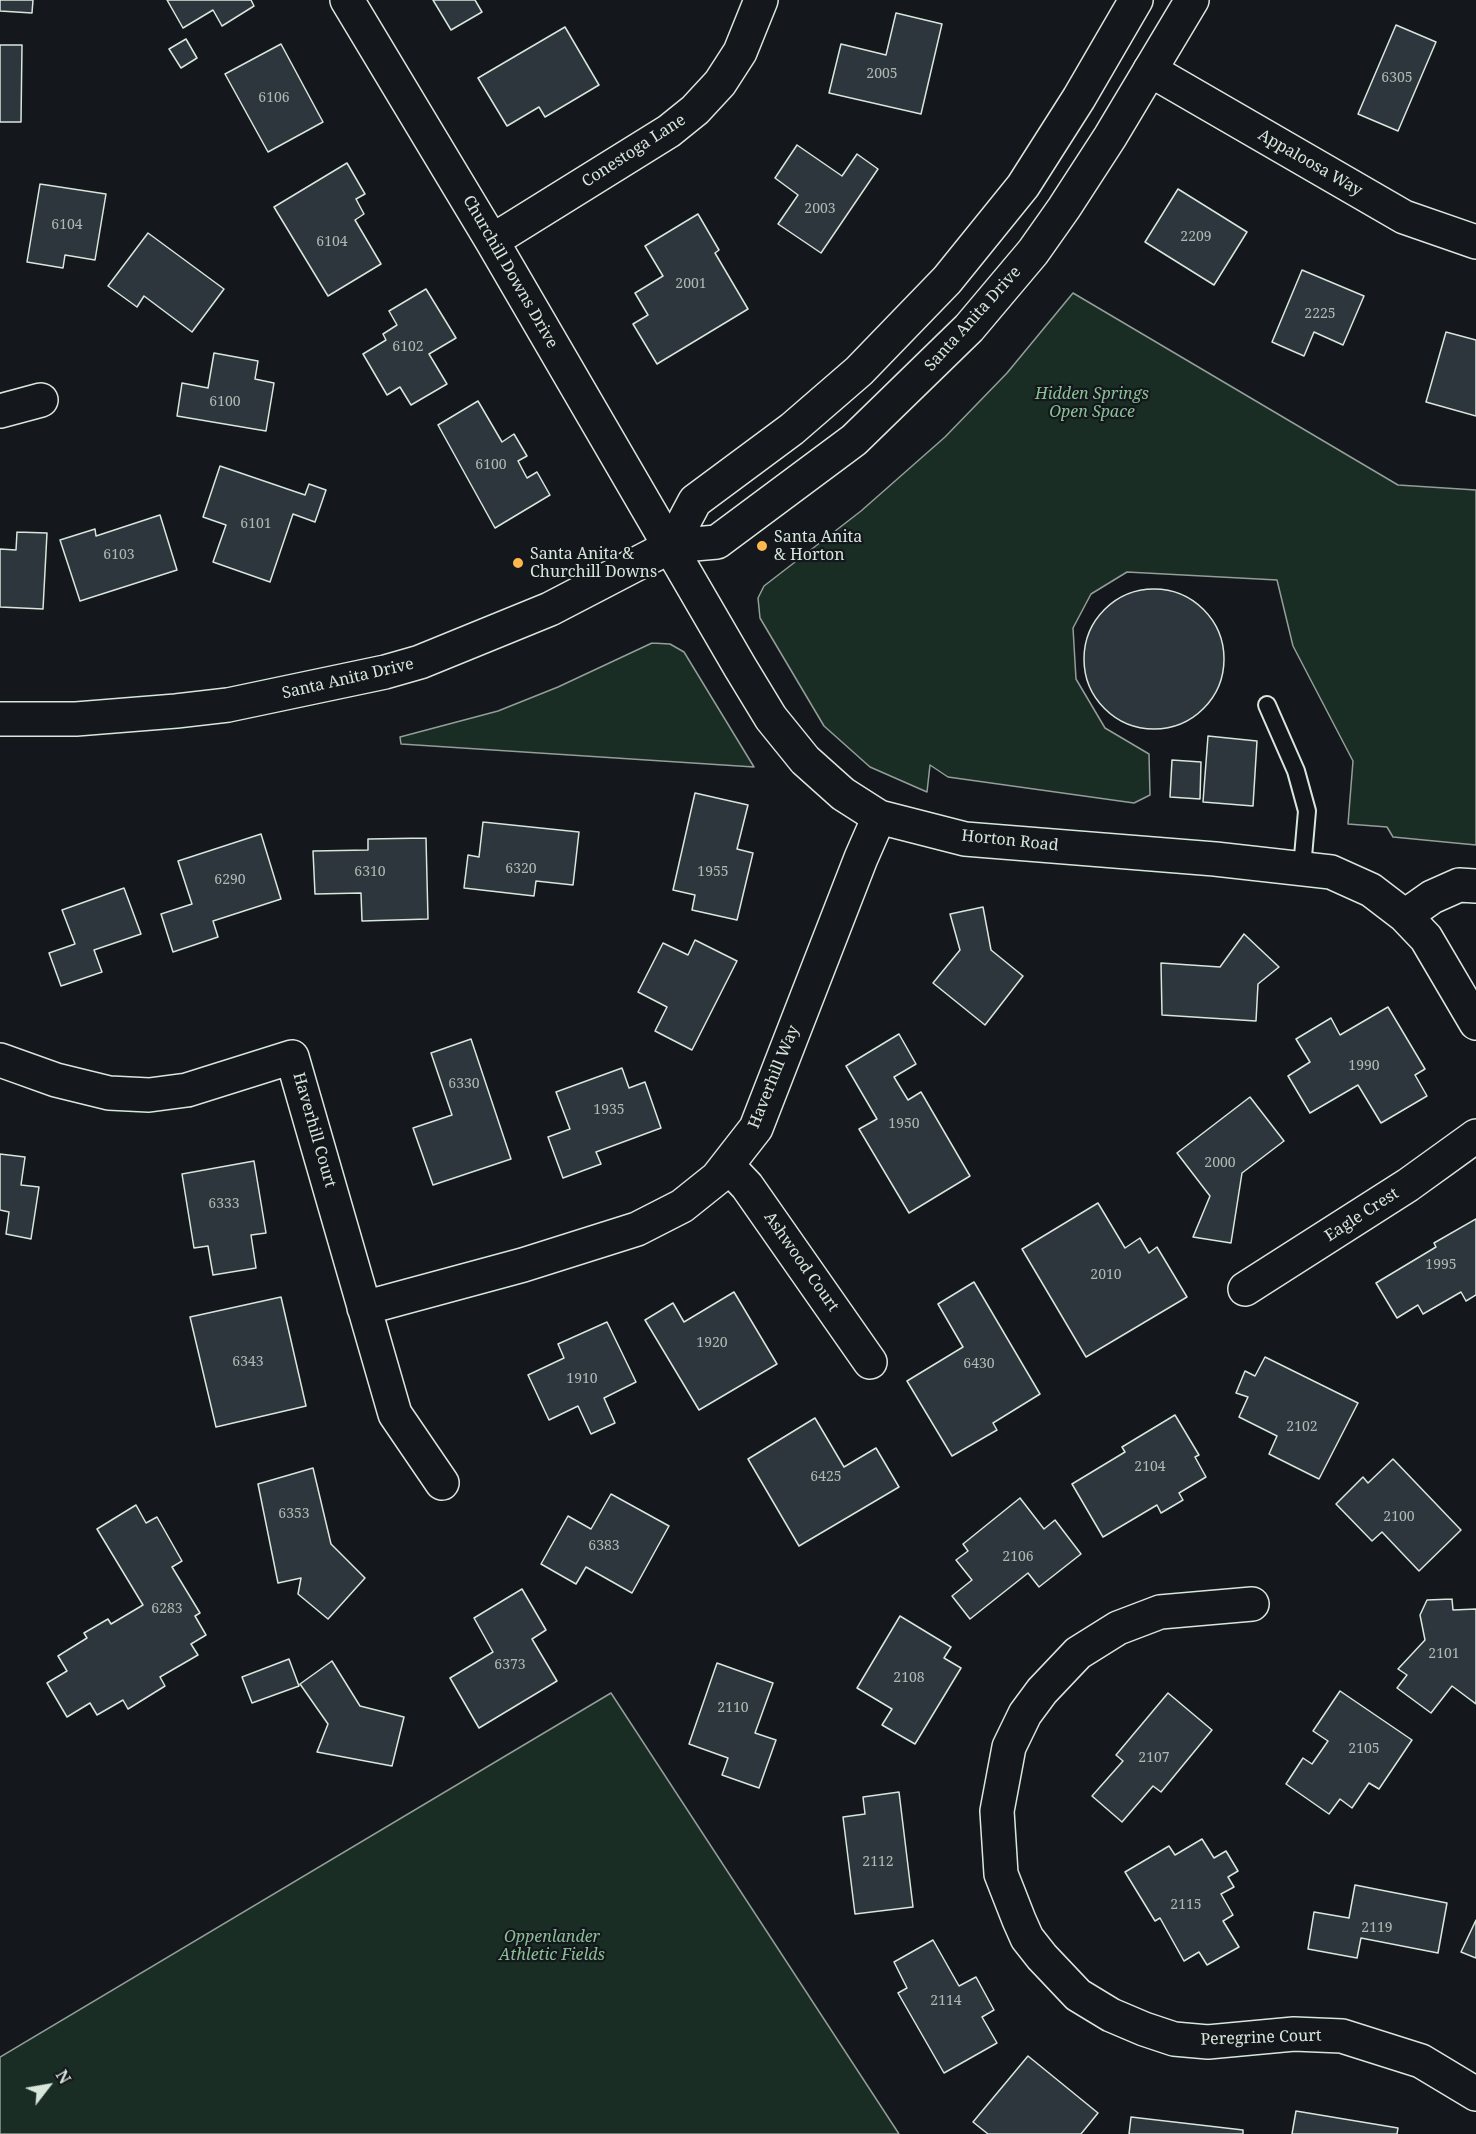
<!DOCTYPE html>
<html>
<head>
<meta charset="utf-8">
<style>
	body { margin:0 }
	#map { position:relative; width:1476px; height:2134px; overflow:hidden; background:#14181c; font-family:"Noto Serif",serif }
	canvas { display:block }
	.north { position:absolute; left:18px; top:2056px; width:60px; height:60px; -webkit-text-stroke:4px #14181c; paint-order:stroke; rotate:59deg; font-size:16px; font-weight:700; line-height:24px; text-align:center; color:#d8e6dc }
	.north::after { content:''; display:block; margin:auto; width:21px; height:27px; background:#d8e6dc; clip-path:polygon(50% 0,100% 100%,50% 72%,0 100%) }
</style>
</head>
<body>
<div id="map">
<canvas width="1476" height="2134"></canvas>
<div class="north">N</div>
</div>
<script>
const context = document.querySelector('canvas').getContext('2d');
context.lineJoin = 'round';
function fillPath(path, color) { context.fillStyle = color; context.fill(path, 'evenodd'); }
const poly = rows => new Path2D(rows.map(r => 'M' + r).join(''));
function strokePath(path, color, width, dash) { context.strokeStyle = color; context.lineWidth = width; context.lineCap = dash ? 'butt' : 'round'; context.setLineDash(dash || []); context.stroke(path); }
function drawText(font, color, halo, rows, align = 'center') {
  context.font = font + ' "Noto Serif",serif'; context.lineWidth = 4.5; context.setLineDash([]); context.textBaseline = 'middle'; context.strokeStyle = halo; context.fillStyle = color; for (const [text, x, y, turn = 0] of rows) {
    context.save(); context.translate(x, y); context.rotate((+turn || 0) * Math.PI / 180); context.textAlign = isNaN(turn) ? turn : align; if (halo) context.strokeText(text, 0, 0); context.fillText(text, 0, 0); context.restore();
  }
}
const green = poly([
	[1073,293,1398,485,1476,490,1476,845,1393,837,1387,827,1348,824,1353,761,1293,646,1277,580,1127,572,1091,594,1073,628,1076,679,1105,728,1149,754,1150,795,1134,803,948,777,930,765,927,792,870,767,824,726,760,618,758,598,764,586,861,511,945,437,1007,373,1073,293],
	[652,643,670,644,684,652,754,767,401,744,400,737,498,711,558,687,652,643],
	[611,1693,899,2134,0,2134,0,2057,611,1693]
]);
const building = poly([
	[0,0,33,0,32,13,0,11,0,0],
	[167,0,251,0,254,6,222,26,213,10,183,28,167,0],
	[433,0,475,0,482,12,451,30,433,0],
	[896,13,942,24,921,114,829,93,841,44,886,55,896,13],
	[1396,25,1436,42,1398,131,1358,114,1396,25],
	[565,27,599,85,545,117,539,107,507,126,478,78,565,27],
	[186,39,197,58,181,68,169,49,186,39],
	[281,44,323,122,268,152,225,74,281,44],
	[0,45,22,45,21,122,0,122,0,45],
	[797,145,842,176,857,154,878,169,821,253,778,224,798,195,775,178,797,145],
	[347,163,365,194,356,199,364,214,355,220,381,264,328,296,274,207,347,163],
	[40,184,106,194,95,260,65,255,63,268,27,262,40,184],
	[1178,189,1247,232,1214,285,1145,242,1178,189],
	[698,214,719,250,715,253,748,309,657,364,633,324,648,315,635,293,663,276,645,246,698,214],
	[148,233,224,289,192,332,144,296,137,307,108,286,148,233],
	[1302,270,1364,296,1343,345,1314,332,1304,356,1272,342,1302,270],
	[426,289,456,338,429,354,447,384,411,405,400,387,387,395,363,354,386,340,383,334,397,325,389,311,426,289],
	[1446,332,1476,340,1476,416,1426,402,1446,332],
	[214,353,258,361,255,379,274,383,266,431,177,416,182,383,208,388,214,353],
	[478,401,502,442,514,434,527,456,518,461,527,478,537,472,550,495,495,528,438,425,478,401],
	[220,466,305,495,309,484,326,490,315,522,293,514,270,582,213,562,226,525,203,517,220,466],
	[160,515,177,570,80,601,60,540,95,529,96,536,160,515],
	[17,532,47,533,43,609,0,607,0,549,16,550,17,532],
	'1084 659a70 70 0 1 1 140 0a70 70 0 1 1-140 0Z',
	[1208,736,1257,741,1253,806,1203,802,1208,736],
	[1172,760,1201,762,1200,799,1170,797,1172,760],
	[695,793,748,805,737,849,753,853,737,920,692,910,695,895,673,890,695,793],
	[483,822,579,832,573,885,536,881,534,896,464,888,468,855,479,857,483,822],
	[261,834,281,899,213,921,218,937,173,952,161,914,192,904,178,861,261,834],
	[426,838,428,919,362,921,361,893,315,894,313,851,368,850,368,839,426,838],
	[124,888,141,934,94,950,102,972,61,986,49,953,75,944,62,910,124,888],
	[983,907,991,950,1023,976,985,1025,933,983,960,950,950,914,983,907],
	[1244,934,1279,967,1258,984,1256,1021,1162,1015,1161,963,1220,967,1244,934],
	[695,940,737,961,692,1050,655,1031,667,1007,638,992,663,943,688,955,695,940],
	[1388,1007,1425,1069,1415,1075,1427,1096,1381,1123,1358,1085,1310,1113,1288,1076,1310,1062,1296,1039,1331,1018,1340,1035,1388,1007],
	[899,1034,916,1064,894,1077,908,1100,921,1092,970,1176,909,1213,859,1129,877,1119,846,1066,899,1034],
	[471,1039,511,1159,433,1185,413,1128,452,1115,431,1053,471,1039],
	[622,1068,629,1088,645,1082,661,1128,596,1152,601,1164,563,1178,548,1137,570,1129,556,1092,622,1068],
	[1250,1097,1284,1141,1242,1173,1231,1243,1193,1237,1210,1196,1177,1153,1250,1097],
	[0,1154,25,1157,21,1185,39,1187,31,1239,6,1234,9,1212,0,1210,0,1154],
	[254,1161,266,1233,251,1235,256,1268,213,1275,208,1246,194,1248,182,1174,254,1161],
	[1098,1203,1125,1248,1140,1238,1149,1253,1157,1247,1187,1297,1086,1357,1022,1249,1098,1203],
	[1476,1219,1476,1295,1466,1301,1461,1292,1423,1314,1418,1305,1397,1318,1376,1283,1436,1247,1434,1243,1476,1219],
	[974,1282,1040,1394,993,1423,997,1430,952,1456,907,1381,963,1347,938,1304,974,1282],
	[734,1292,777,1364,699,1410,645,1320,673,1303,684,1322,734,1292],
	[281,1297,306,1406,216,1427,190,1317,281,1297],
	[607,1322,636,1382,604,1398,615,1423,591,1434,578,1406,549,1420,528,1375,564,1358,558,1344,607,1322],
	[1265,1357,1358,1403,1319,1479,1269,1454,1277,1436,1239,1417,1248,1397,1236,1393,1245,1371,1255,1376,1265,1357],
	[1175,1415,1199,1455,1195,1457,1206,1477,1179,1493,1183,1500,1161,1513,1157,1505,1103,1537,1072,1484,1125,1452,1122,1447,1175,1415],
	[815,1418,844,1467,876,1448,899,1487,799,1546,748,1459,815,1418],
	[1393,1459,1461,1530,1419,1571,1382,1532,1372,1541,1336,1504,1363,1477,1368,1483,1393,1459],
	[313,1468,331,1544,365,1578,328,1619,298,1594,301,1578,278,1583,258,1484,313,1468],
	[611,1494,669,1526,632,1593,586,1567,576,1584,541,1564,568,1516,591,1529,611,1494],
	[1020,1498,1044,1529,1055,1520,1081,1554,1039,1587,1028,1573,970,1619,952,1596,972,1580,956,1560,968,1551,963,1544,1020,1498],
	[136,1505,146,1523,157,1517,182,1561,172,1567,200,1613,195,1616,206,1635,191,1644,198,1655,160,1677,165,1686,128,1709,123,1700,97,1715,90,1703,67,1717,47,1683,67,1671,58,1656,87,1638,84,1633,108,1619,111,1624,143,1605,97,1529,136,1505],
	[522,1589,546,1630,532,1639,557,1681,479,1728,450,1678,493,1652,474,1618,522,1589],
	[1452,1599,1453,1610,1476,1609,1476,1704,1452,1686,1431,1713,1397,1688,1407,1675,1398,1669,1425,1640,1420,1615,1427,1600,1452,1599],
	[900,1616,951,1647,944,1658,961,1668,915,1744,882,1725,892,1709,857,1688,900,1616],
	[289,1659,299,1686,252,1703,242,1677,289,1659],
	[332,1661,360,1706,404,1717,392,1766,317,1752,328,1724,300,1684,332,1661],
	[717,1663,773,1683,755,1733,776,1740,759,1788,722,1775,728,1758,689,1744,717,1663],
	[1340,1691,1412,1740,1379,1789,1369,1783,1352,1808,1340,1799,1329,1814,1286,1784,1303,1758,1312,1764,1328,1741,1313,1731,1340,1691],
	[1168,1693,1212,1730,1161,1792,1153,1786,1122,1822,1092,1796,1123,1761,1116,1755,1168,1693],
	[899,1792,913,1907,855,1914,843,1817,865,1814,863,1797,899,1792],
	[1202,1839,1214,1858,1226,1851,1238,1871,1228,1877,1234,1887,1221,1894,1233,1915,1223,1921,1239,1947,1207,1965,1199,1952,1184,1961,1160,1918,1155,1921,1125,1872,1169,1846,1175,1855,1202,1839],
	[1355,1885,1447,1903,1438,1953,1361,1938,1357,1958,1308,1949,1314,1912,1349,1918,1355,1885],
	[1476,1920,1476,1958,1461,1952,1476,1920],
	[933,1940,959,1986,976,1977,994,2010,982,2017,997,2043,944,2073,898,1993,907,1988,894,1962,933,1940],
	[1028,2056,1098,2113,1081,2134,988,2134,973,2122,1028,2056],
	[1296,2111,1398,2128,1397,2134,1292,2134,1296,2111],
	[1131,2117,1243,2130,1243,2134,1129,2134,1131,2117]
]);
const lane = poly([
	[1267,705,1296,771,1307,811,1302,868]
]);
const street = poly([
	[347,0,492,241,740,667,771,718,805,760,843,794,879,817,965,839,1215,859,1331,872,1371,890,1405,916,1426,938,1476,1023],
	[1150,70,1404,217,1476,242],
	[492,241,669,131,695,110,720,83,740,52,761,0],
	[0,411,41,400],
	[1405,916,1432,897,1459,885,1476,886],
	[0,1060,56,1080,109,1093,149,1095,187,1090,292,1057,395,1414,442,1483],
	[728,1166,747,1186,870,1362],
	[1245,1289,1408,1185,1476,1136],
	[364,1308,523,1265,637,1229,682,1206,717,1178,756,1128,861,858,879,817],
	[1252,1604,1160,1612,1118,1628,1078,1653,1042,1691,1025,1714,1009,1747,997,1811,1001,1874,1019,1920,1027,1938,1042,1957,1078,1995,1111,2015,1144,2029,1174,2039,1208,2042,1294,2034,1342,2036,1421,2061,1476,2094]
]);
const secondary = poly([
	[671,546,695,501,792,429,859,371,947,280,1023,186,1079,98,1136,0],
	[0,719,76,719,176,711,228,705,385,672,420,662,550,609,671,546,717,542,854,440,969,328,1033,252,1064,208,1110,137,1192,0]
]);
const markers = [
	[762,546,6,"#ffb74d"],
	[518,563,6,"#ffb74d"]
];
const numberNames = [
	["2005",882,74],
	["6305",1397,78],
	["6106",274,98],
	["2003",820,209],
	["6104",67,225],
	["2209",1196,237],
	["6104",332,242],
	["2001",691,284],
	["2225",1320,314],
	["6102",408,347],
	["6100",225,402],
	["6100",491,465],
	["6101",256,524],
	["6103",119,555],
	["6320",521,869],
	["6310",370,872],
	["1955",713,872],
	["6290",230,880],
	["1990",1364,1066],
	["6330",464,1084],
	["1935",609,1110],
	["1950",904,1124],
	["2000",1220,1163],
	["6333",224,1204],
	["1995",1441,1265],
	["2010",1106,1275],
	["1920",712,1343],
	["6343",248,1362],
	["6430",979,1364],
	["1910",582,1379],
	["2102",1302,1427],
	["2104",1150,1467],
	["6425",826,1477],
	["6353",294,1514],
	["2100",1399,1517],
	["6383",604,1546],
	["2106",1018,1557],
	["6283",167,1609],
	["2101",1444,1654],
	["6373",510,1665],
	["2108",909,1678],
	["2110",733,1708],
	["2105",1364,1749],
	["2107",1154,1758],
	["2112",878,1862],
	["2115",1186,1905],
	["2119",1377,1928],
	["2114",946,2001]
];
const streetNames = [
	["Conestoga Lane",634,151,-33],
	["Appaloosa Way",1310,163,30],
	["Churchill Downs Drive",510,272,60],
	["Santa Anita Drive",973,319,-48],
	["Santa Anita Drive",348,679,-13],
	["Horton Road",1010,841,6],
	["Haverhill Way",774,1077,-68],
	["Haverhill Court",314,1130,74],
	["Eagle Crest",1362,1215,-33],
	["Ashwood Court",801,1262,55],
	["Peregrine Court",1261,2038,-2]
];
const parkNames = [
	["Hidden Springs",1092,394],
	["Open Space",1092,412],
	["Oppenlander",552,1937],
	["Athletic Fields",552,1955]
];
const poiNames = [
	["Santa Anita",774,537],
	["& Horton",774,555],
	["Santa Anita &",530,554],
	["Churchill Downs",530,572]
];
fillPath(green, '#1a2d24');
strokePath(green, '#939e99', 1.5);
fillPath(building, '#2c363c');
strokePath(building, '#d8e6dc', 1.5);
strokePath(lane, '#d8e6dc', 20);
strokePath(street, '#d8e6dc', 36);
strokePath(secondary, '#d8e6dc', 36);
strokePath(lane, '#14181c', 16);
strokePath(street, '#14181c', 33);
strokePath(secondary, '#14181c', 33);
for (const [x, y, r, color] of markers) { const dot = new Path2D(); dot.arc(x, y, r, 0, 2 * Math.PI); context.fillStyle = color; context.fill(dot); strokePath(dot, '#14181c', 2); }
drawText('14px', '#adbab4', null, numberNames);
drawText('16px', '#d8e6dc', '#14181c', streetNames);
drawText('italic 16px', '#8ac095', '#14181c', parkNames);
drawText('16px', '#d8e6dc', '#14181c', poiNames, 'left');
</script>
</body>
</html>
